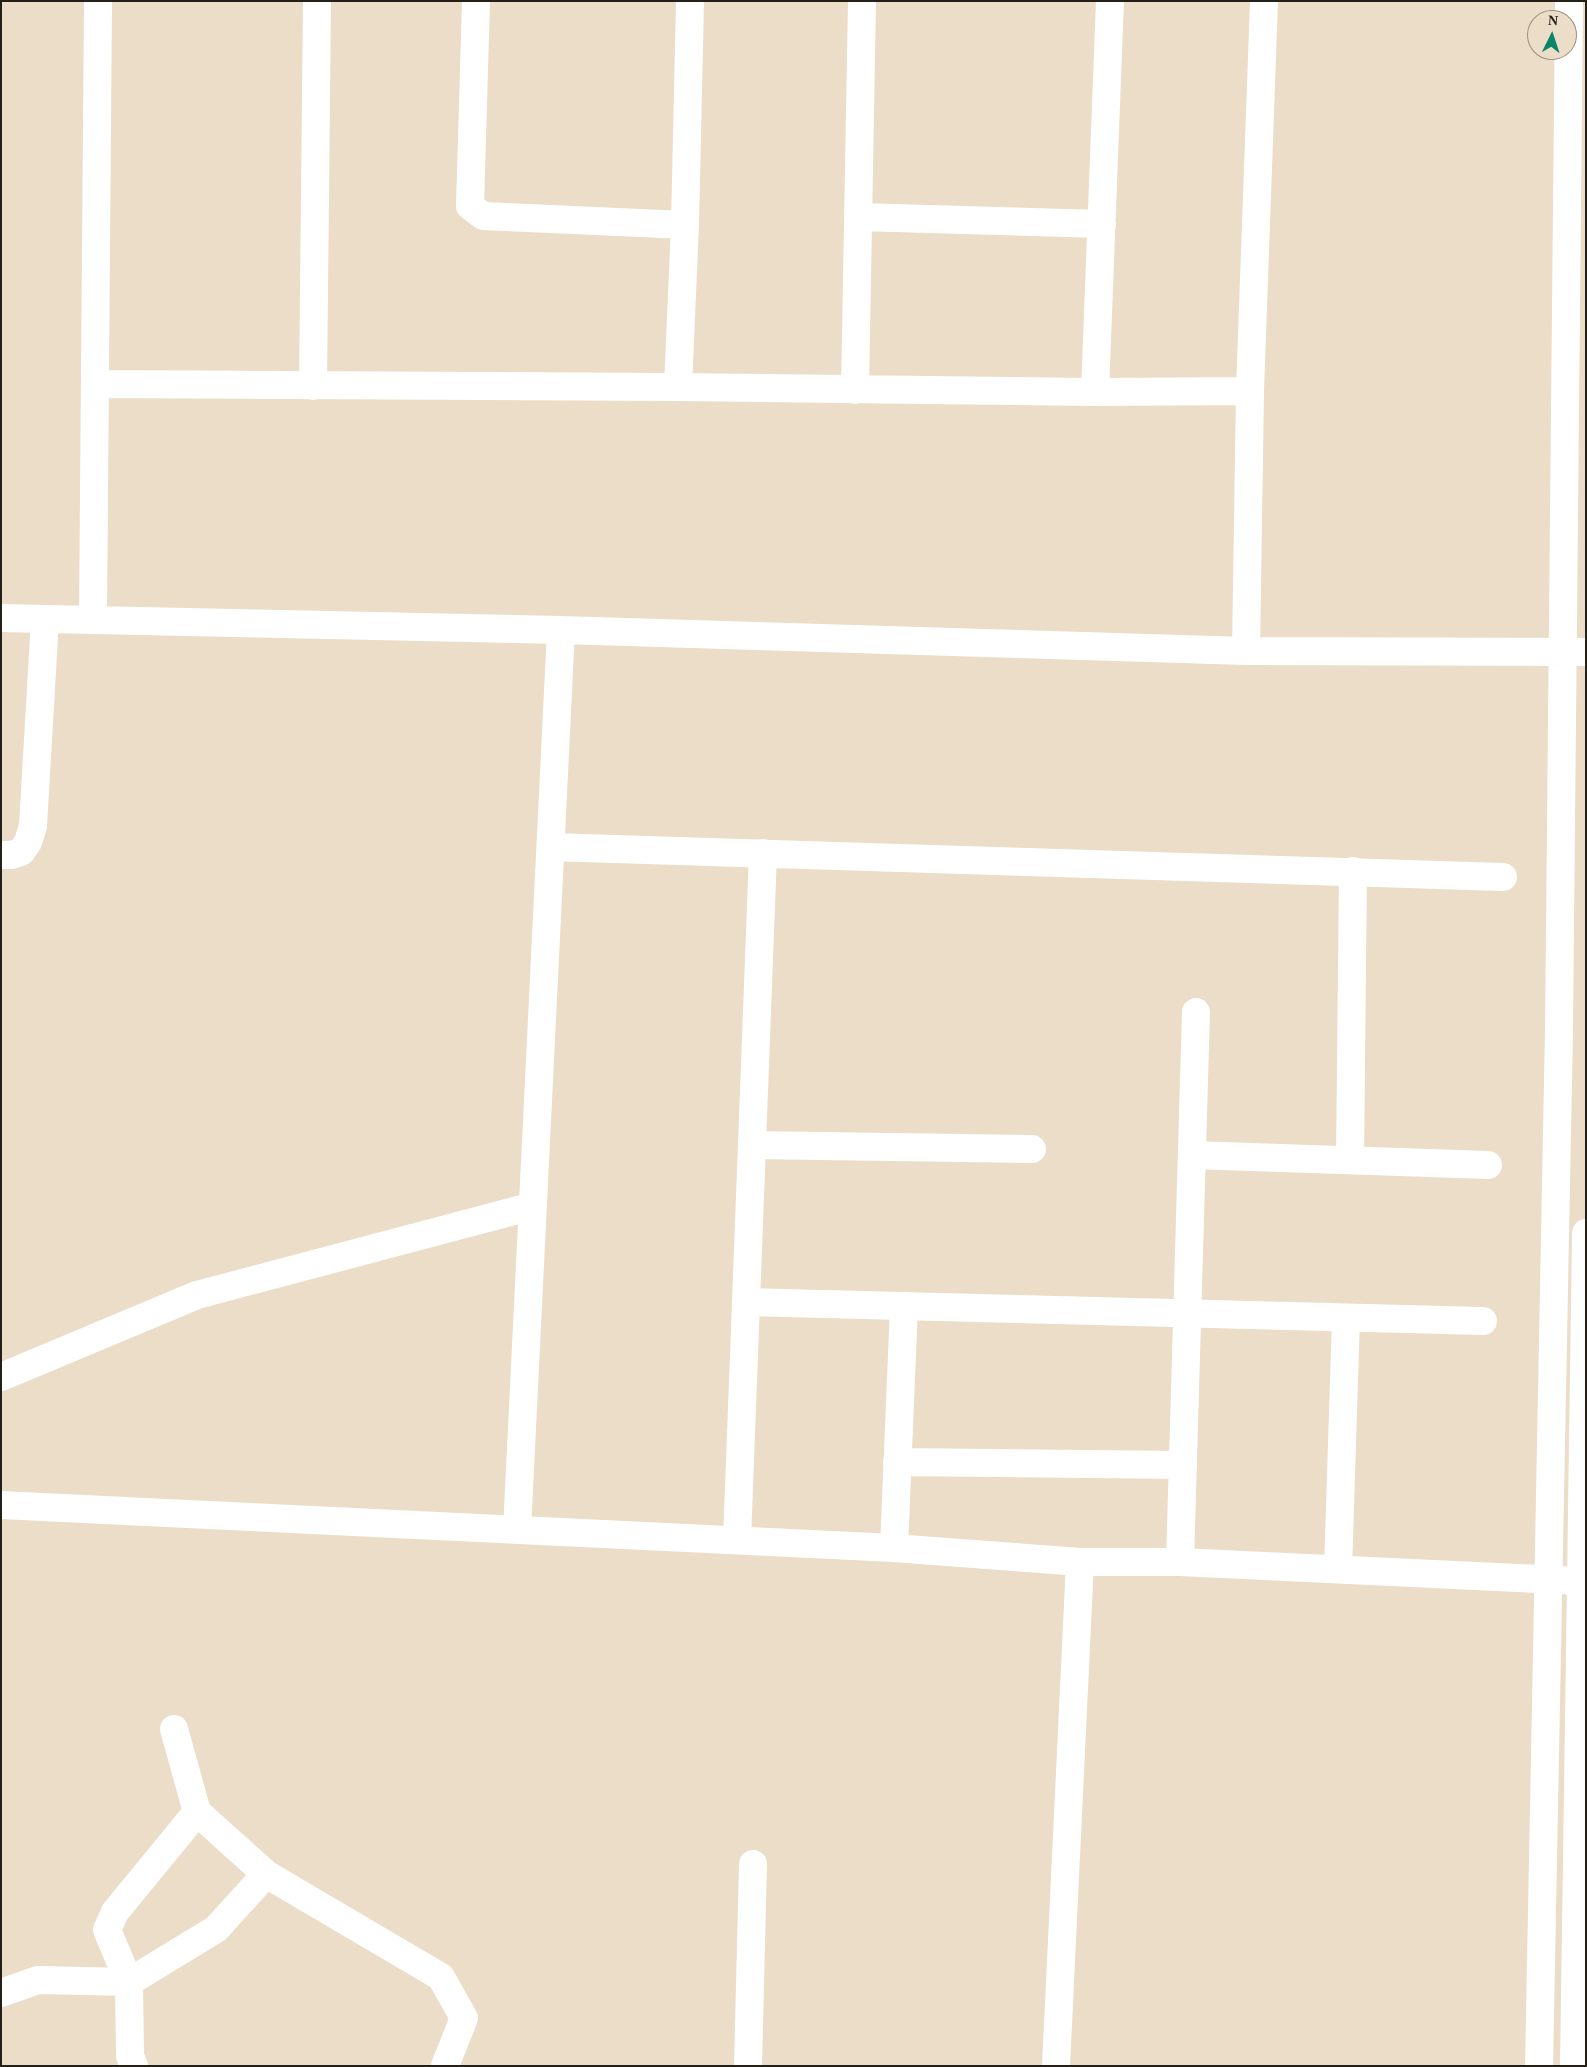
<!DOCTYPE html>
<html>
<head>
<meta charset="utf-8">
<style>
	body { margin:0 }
	#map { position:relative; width:1587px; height:2067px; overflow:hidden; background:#ebddc7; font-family:Georgia,serif }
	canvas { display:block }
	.frame { position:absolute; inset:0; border:2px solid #241f17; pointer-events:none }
	.north { position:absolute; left:1527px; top:10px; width:50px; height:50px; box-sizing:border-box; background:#ebddc7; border:1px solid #9b9181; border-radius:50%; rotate:4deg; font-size:14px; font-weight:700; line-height:20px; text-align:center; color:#241f17 }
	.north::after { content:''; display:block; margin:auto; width:18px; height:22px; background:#0b8567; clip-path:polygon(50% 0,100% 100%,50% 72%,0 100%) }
</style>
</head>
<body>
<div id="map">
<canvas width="1587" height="2067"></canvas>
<div class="frame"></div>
<div class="north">N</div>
</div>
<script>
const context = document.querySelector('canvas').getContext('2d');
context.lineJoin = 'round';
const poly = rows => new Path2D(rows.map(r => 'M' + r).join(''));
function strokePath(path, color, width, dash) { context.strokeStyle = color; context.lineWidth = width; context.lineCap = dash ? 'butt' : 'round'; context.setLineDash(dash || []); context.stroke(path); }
const minor = poly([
	[476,1,470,206,483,216,685,225],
	[860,217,1102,224],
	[95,384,678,387,1095,392,1250,391],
	[313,386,317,1],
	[678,387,685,225,690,1],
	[855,390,862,1],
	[1095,392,1110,1],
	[1,618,561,630,1246,651,1586,652],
	[93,619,98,1],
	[1246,651,1250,391,1264,1],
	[551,847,1503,877],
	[1,855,11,855,21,852,28,842,33,826,45,619],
	[752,1145,1032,1149],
	[1192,1155,1488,1165],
	[1350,1160,1353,871],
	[746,1302,1483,1321],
	[1,1377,197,1295,533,1206],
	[897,1462,1183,1465],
	[1,1505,894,1548,1080,1562,1180,1562,1581,1581],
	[517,1530,561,630],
	[737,1540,763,853],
	[894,1548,904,1306],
	[1180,1562,1196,1012],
	[1338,1569,1346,1318],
	[174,1729,197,1812,266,1874,441,1977,464,2018,445,2066],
	[197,1812,115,1912,107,1930,129,1982,216,1929,266,1874],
	[1,1993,38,1980,129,1982,130,2056,134,2066],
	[748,2066,753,1864],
	[1056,2066,1080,1562],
	[1539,2066,1559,1029,1569,1],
	[1574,2066,1586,1233]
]);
strokePath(minor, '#fff', 28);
</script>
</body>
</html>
